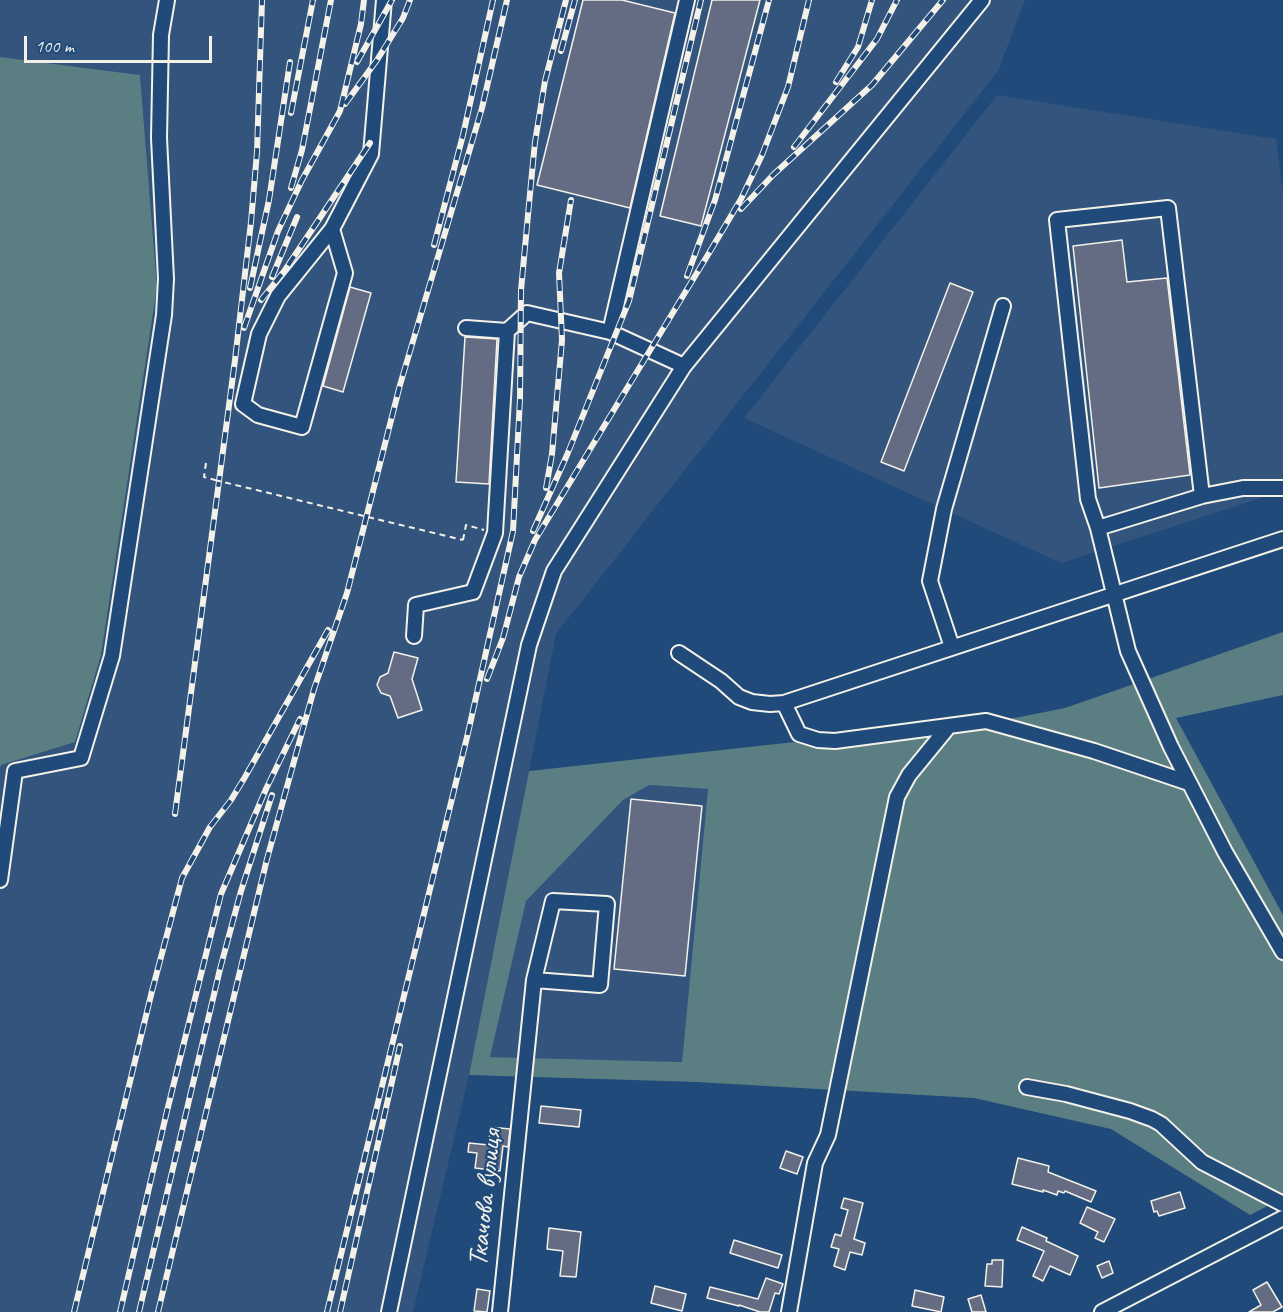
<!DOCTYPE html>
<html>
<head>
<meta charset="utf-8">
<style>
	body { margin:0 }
	#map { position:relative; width:1283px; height:1312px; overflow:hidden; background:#1f4a7a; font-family:Caveat,sans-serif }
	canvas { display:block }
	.scale { position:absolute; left:24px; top:36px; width:188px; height:27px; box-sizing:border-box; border:3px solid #f4f1e8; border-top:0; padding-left:8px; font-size:18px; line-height:21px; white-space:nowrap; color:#f4f1e8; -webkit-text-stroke:4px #1f4a7a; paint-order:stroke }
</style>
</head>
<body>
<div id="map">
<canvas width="1283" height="1312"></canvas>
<div class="scale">100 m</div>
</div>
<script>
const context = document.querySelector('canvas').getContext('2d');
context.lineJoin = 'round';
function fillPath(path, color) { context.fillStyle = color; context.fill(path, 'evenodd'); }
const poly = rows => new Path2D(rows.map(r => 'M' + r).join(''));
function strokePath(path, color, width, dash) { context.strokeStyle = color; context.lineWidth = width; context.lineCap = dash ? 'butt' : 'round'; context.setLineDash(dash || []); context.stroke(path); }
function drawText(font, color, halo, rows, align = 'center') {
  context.font = font + ' Caveat,sans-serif'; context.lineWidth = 4.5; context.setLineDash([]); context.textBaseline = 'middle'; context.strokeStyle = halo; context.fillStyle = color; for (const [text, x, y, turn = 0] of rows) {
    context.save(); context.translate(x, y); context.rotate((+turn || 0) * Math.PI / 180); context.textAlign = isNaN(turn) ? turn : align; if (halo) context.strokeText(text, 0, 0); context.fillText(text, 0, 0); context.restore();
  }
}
const built = poly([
	[0,0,1025,0,998,71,556,634,469,1075,413,1312,0,1312,0,765,75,741,101,655,157,287,140,75,0,57],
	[997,95,1276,139,1283,195,1283,491,1061,563,744,418],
	[649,785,708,789,682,1062,489,1057,525,901,623,800]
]);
const green = poly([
	[0,57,140,75,157,287,101,655,75,742,1,765,0,768],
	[1283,632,1283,695,1176,718,1283,915,1283,1198,1250,1215,1111,1129,974,1098,697,1082,469,1075,529,771,1015,718,1065,708],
	[649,785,708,789,682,1062,490,1057,526,901,623,800]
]);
const building = poly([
	[583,0,622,0,675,13,630,208,537,185,583,0],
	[712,0,760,0,701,226,660,216,712,0],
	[1122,240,1127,282,1167,278,1190,475,1099,488,1073,246,1122,240],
	[950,283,973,292,904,471,881,462,950,283],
	[350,287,371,293,343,392,323,386,350,287],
	[465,337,497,339,489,484,456,482,465,337],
	[394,652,418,658,412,679,422,710,398,718,390,696,381,693,377,685,380,677,388,673,394,652],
	[631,799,702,806,685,976,614,969,631,799],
	[541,1106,581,1110,579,1127,539,1123,541,1106],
	[490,1127,510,1129,508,1147,503,1146,500,1171,475,1168,477,1153,468,1152,469,1143,489,1145,490,1127],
	[786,1151,803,1157,797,1174,780,1168,786,1151],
	[1018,1158,1049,1166,1048,1172,1096,1191,1091,1202,1065,1191,1064,1193,1058,1191,1057,1195,1043,1190,1043,1192,1012,1184,1018,1158],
	[1180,1192,1185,1208,1159,1216,1157,1211,1154,1212,1151,1201,1180,1192],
	[844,1198,863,1203,854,1239,865,1243,862,1255,850,1252,845,1270,834,1266,839,1249,831,1247,835,1234,841,1236,848,1210,841,1208,844,1198],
	[1087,1207,1115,1219,1104,1242,1095,1238,1098,1232,1080,1223,1087,1207],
	[1022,1227,1047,1238,1046,1241,1078,1256,1070,1275,1050,1266,1043,1281,1033,1276,1044,1251,1017,1240,1022,1227],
	[549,1228,581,1232,576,1277,560,1276,563,1251,547,1249,549,1228],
	[734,1240,782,1255,778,1268,730,1253,734,1240],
	[992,1260,1003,1260,1002,1287,985,1286,987,1264,992,1264,992,1260],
	[1109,1261,1113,1273,1102,1278,1097,1266,1109,1261],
	[766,1278,783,1284,779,1294,775,1293,769,1312,760,1312,739,1305,739,1306,707,1298,710,1287,758,1299,766,1278],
	[1267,1282,1282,1307,1273,1312,1249,1312,1261,1305,1253,1290,1267,1282],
	[655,1286,686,1294,682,1311,651,1303,655,1286],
	[477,1289,490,1291,487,1312,474,1311,477,1289],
	[915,1290,944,1297,941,1312,912,1306,915,1290],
	[981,1295,986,1312,972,1312,968,1299,981,1295]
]);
const path = poly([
	[206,463,204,477,215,480],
	[463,540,466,525,484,530]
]);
const minor = poly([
	[332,229,345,273,302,427,258,415,243,404,259,334,278,296,332,229,371,154,384,0],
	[466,328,507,331,527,313,610,332,684,366],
	[610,332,687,0],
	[1202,496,1168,208,1057,220,1088,499,1098,528,1128,651,1171,747,1225,852,1283,952],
	[1098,528,1202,496,1243,488,1283,488],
	[414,636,416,605,473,592,495,533,507,331],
	[952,647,930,581,944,509,1003,306],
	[679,653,721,681,739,697,752,702,770,704,784,703,1283,539],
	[784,703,799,734,818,740,835,741,986,721,1094,751,1189,783],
	[0,880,15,771,81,758,112,656,164,315,166,279,159,138,161,35,167,0],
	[1027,1087,1066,1094,1130,1111,1152,1119,1161,1124,1202,1162,1283,1204],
	[389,1312,529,645,554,571,684,366,982,0],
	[500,1312,534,980,553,901,607,904,600,985,534,980],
	[789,1312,815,1163,828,1135,897,797,909,775,949,726],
	[1102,1312,1283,1218]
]);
const rail = poly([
	[561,51,575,0],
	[357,62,392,0],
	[836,82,858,47,872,0],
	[345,104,377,60,403,18,410,0],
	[291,113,313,0],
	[794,147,877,39,897,0],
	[291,188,302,150,331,0],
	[741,209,774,174,872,85,943,0],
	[434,245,463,135,493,0],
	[687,276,715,200,769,0],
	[272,277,297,217],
	[250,288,269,200,290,62],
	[261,300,285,270,370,143],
	[244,328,278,231,302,180,340,111,361,24,364,0],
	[546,488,552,454,562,340,559,273,571,200],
	[533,531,567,455,629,301,701,0],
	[487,679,503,638,519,577,535,540,709,253,741,199,762,155,788,87,809,0],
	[175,814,235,360,251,222,257,152,262,0],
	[74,1312,152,991,182,878,210,827,231,800,245,777,328,630],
	[120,1312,167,1111,221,894,266,789,300,719],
	[139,1312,220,969,241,891,272,795],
	[158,1312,267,859,314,689,347,593,400,385,482,108,507,0],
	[327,1312,468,733,513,531,520,399,521,290,531,183,535,142,545,81,566,0],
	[340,1312,400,1046]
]);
const pathBridge = poly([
	[215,480,463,540]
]);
const streetNames = [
	["Ткачова вулиця",486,1198,-84]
];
fillPath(built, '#33547d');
fillPath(green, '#5b7e83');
fillPath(building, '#636c83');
strokePath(building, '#f4f1e8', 1.5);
strokePath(minor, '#f4f1e8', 18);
strokePath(path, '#f4f1e8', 2, [6, 4.5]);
strokePath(minor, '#1f4a7a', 14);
strokePath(rail, '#f4f1e8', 6);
strokePath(rail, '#1f4a7a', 4, [11]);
strokePath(pathBridge, '#f4f1e8', 2, [6, 4.5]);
drawText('28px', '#f4f1e8', '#1f4a7a', streetNames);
</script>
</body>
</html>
